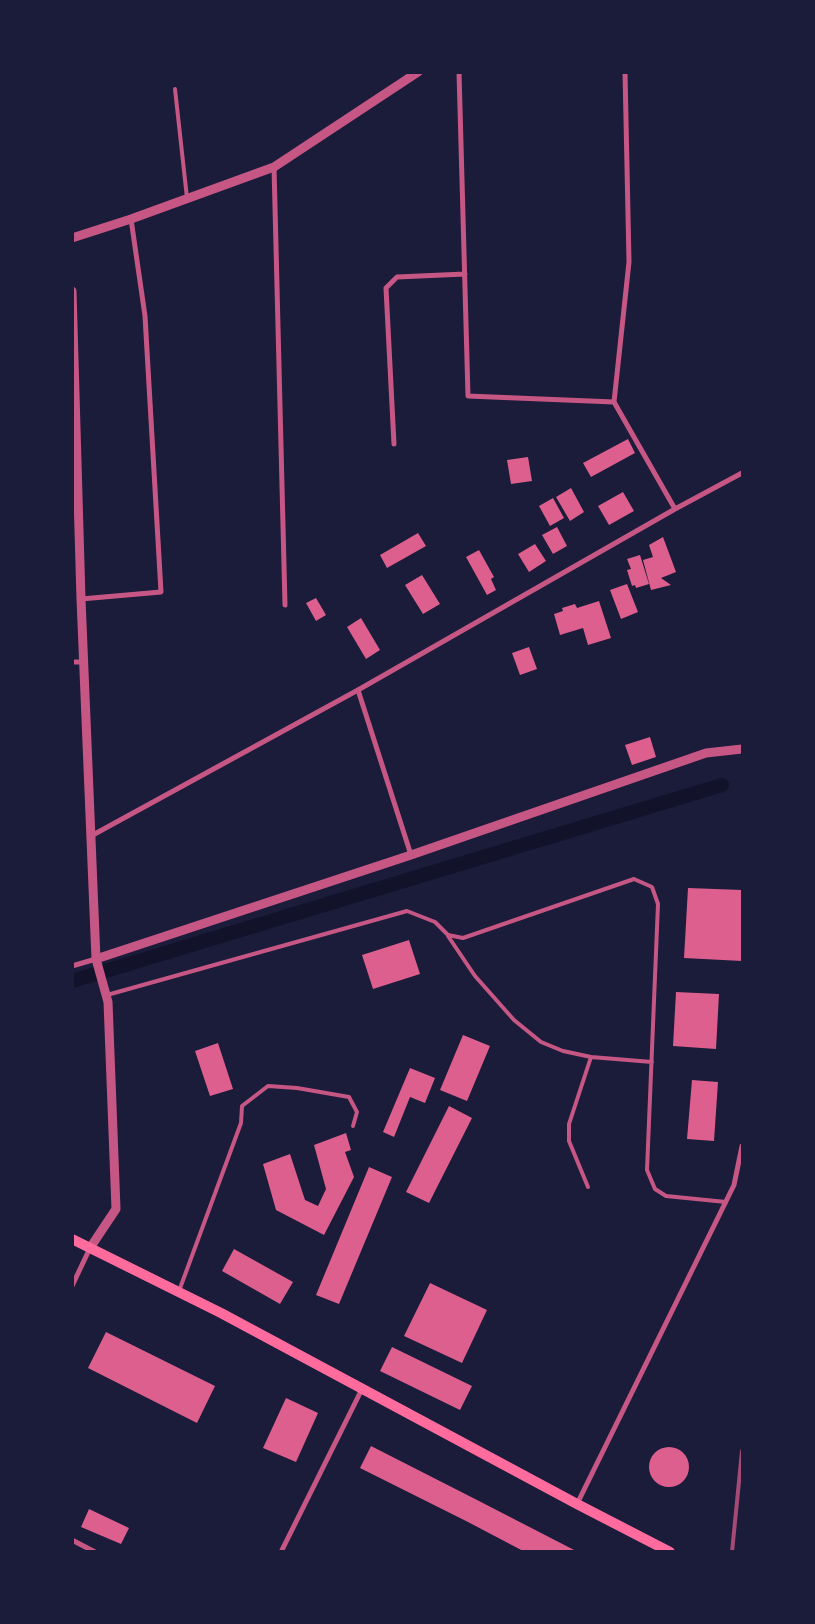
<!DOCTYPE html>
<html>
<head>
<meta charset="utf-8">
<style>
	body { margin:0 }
	#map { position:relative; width:815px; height:1624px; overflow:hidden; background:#1b1b3a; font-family:"Source Sans 3",sans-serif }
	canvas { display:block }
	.frame { position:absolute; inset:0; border:74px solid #1b1b3a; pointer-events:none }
</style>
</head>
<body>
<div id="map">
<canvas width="815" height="1624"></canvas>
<div class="frame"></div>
</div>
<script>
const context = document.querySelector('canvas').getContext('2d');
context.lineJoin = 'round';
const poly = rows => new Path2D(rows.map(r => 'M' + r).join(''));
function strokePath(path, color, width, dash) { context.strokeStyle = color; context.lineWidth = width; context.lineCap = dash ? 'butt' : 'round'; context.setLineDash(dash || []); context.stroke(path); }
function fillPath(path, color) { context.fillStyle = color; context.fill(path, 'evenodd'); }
const canal = poly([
	[72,981,722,785]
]);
const building = poly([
	[628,439,635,453,591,477,583,463],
	[528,457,532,481,511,484,507,460],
	[571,488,584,512,570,521,556,497],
	[623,492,634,511,609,525,598,506],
	[553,498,564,518,550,526,539,506],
	[557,527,567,546,553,554,542,535],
	[418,533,426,546,387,568,380,555],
	[663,537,676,572,661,578,671,585,651,590,643,560,653,557,649,545],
	[535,544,546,561,529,572,518,554],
	[479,550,494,577,491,579,496,590,487,595,466,557],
	[640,555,649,584,636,588,635,585,632,586,627,570,631,569,627,559],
	[422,575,440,604,423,614,405,585],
	[627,584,638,612,621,619,610,590],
	[316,598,326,615,316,621,306,603],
	[599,601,611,638,588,645,583,628,560,635,554,614,563,611,562,608,575,604,577,608],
	[361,618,380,650,366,659,347,627],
	[529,647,537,669,520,675,512,653],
	[650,737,656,757,632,765,625,745],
	[688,888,742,890,742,961,684,958],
	[409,940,420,974,373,989,362,955],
	[676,992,719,994,716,1049,673,1046],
	[463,1035,490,1046,467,1101,440,1090],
	[218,1043,233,1089,210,1096,195,1051],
	[410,1068,435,1078,425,1103,410,1097,394,1137,383,1132],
	[692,1080,718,1082,714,1141,687,1139],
	[449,1106,472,1118,429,1203,406,1192],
	[346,1133,351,1150,345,1152,354,1177,324,1235,276,1210,263,1164,290,1154,305,1200,318,1206,326,1189,314,1145],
	[369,1167,392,1177,339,1304,316,1295],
	[234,1249,293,1282,280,1304,222,1271],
	[430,1283,487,1310,462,1363,404,1336],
	[106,1332,215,1386,197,1423,88,1368],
	[392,1347,472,1386,460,1410,380,1371],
	[286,1398,318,1413,296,1462,263,1448],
	[371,1446,479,1501,578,1552,525,1552,468,1522,360,1468],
	'649 1467a20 20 0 1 1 40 0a20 20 0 1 1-40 0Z',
	[89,1509,129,1528,121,1544,81,1527]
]);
const service = poly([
	[175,89,187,198],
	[448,936,475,976,514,1020,541,1042,563,1051,591,1057,652,1062],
	[107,995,407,911,435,922,448,935,463,938,634,879,652,887,658,904,647,1170,655,1189,666,1196,726,1202],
	[588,1187,569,1141,569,1124,591,1057],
	[179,1291,241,1123,242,1106,268,1086,297,1088,349,1097,357,1112,353,1126]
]);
const minor = poly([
	[459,72,468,396,614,402],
	[625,72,629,262,614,402,675,509],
	[274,167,285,605],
	[394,444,386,288,397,277,465,274],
	[81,599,161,592,145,316,131,219],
	[72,662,84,662],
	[358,690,411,855],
	[91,836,358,690,675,509,742,473],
	[72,966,96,959],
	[72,1286,90,1248],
	[577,1504,734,1185,742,1146],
	[72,1540,95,1552],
	[281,1552,362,1389]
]);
const tertiary = poly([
	[72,238,131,219,274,167,418,72],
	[72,291,81,599,96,959,108,1002,116,1209,90,1248],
	[96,959,411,855,706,753,742,749]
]);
const secondary = poly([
	[72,1239,221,1313,577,1504,670,1552]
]);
const rail = poly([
	[732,1552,742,1451]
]);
strokePath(canal, '#12122b', 14);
fillPath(building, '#dd5f8e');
strokePath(service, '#c65784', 4);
strokePath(minor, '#c65784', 5);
strokePath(tertiary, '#c65784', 9);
strokePath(secondary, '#ff6b9d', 10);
strokePath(rail, '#a44b75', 4);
</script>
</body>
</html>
